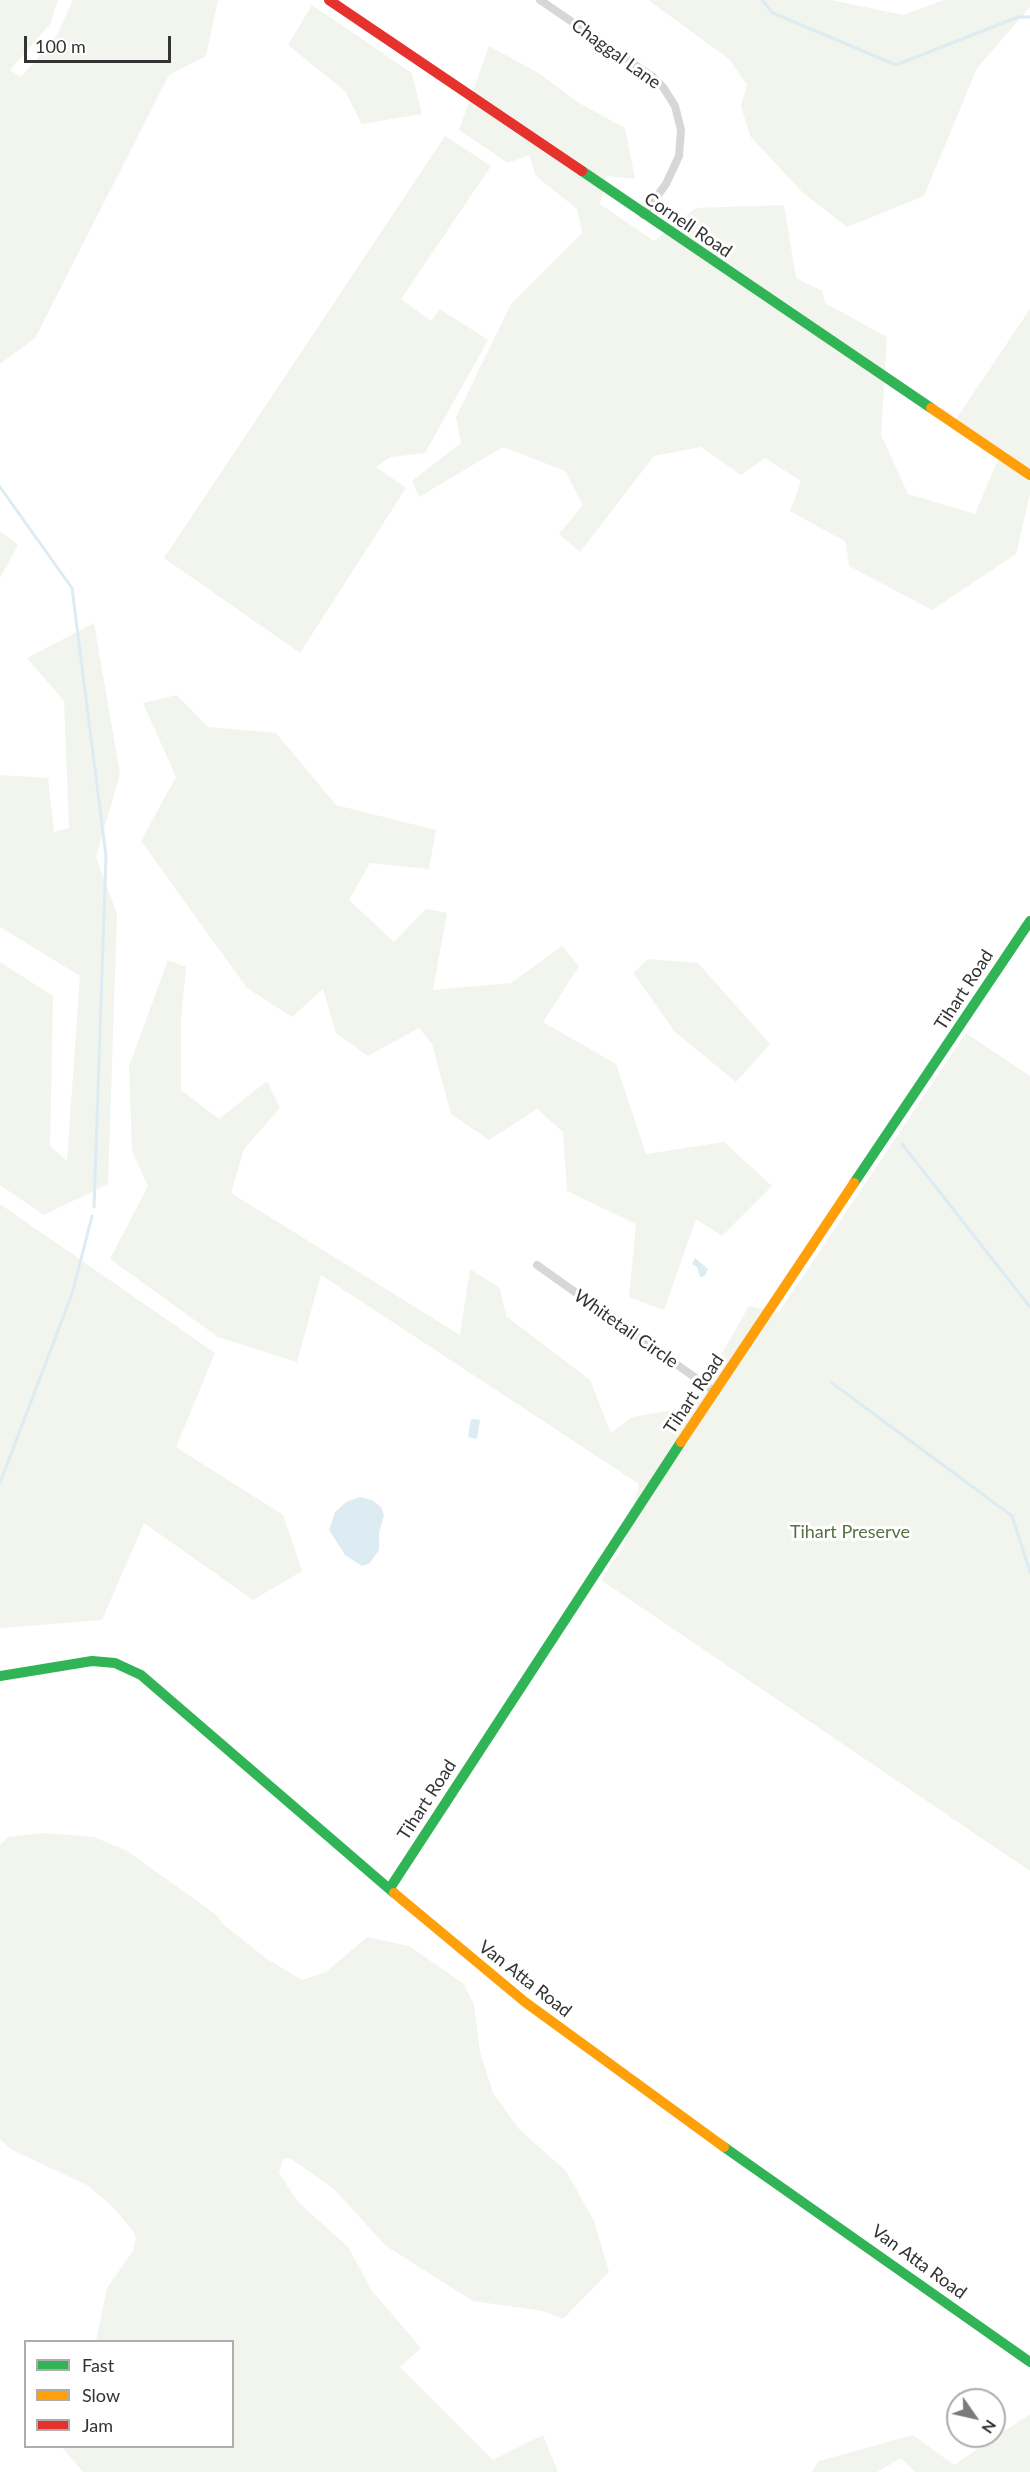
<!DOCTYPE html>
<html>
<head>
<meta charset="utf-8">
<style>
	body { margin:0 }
	#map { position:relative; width:1030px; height:2472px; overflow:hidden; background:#fff; font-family:Lato,sans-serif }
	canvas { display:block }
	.legend { position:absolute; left:24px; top:2340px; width:210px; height:108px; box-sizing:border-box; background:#fff; border:2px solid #adadad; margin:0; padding:8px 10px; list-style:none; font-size:18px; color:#333 }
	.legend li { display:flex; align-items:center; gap:12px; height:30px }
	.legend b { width:30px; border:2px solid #adadad }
	.north { position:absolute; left:946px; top:2388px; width:60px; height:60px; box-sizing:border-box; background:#fff; border:2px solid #adadad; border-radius:50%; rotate:124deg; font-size:16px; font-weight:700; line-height:24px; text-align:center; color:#333 }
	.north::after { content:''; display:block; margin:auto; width:21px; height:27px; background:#7a7a7a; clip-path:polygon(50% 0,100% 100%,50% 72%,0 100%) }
	.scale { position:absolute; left:24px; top:36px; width:147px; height:27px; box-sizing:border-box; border:3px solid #333; border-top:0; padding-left:8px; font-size:18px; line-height:21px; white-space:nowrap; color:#333; -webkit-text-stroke:4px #fff; paint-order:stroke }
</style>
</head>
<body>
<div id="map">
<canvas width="1030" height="2472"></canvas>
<ul class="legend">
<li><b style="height:8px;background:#30b455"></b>Fast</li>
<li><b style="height:8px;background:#ff9f0a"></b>Slow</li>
<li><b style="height:8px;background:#e5322d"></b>Jam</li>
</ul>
<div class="north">N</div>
<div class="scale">100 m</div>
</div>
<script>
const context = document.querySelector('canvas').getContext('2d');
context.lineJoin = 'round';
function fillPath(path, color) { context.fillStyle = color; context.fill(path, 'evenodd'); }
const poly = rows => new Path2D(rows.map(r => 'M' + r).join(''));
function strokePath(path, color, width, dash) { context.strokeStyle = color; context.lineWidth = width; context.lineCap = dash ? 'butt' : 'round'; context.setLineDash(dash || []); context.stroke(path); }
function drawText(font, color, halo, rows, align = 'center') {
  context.font = font + ' Lato,sans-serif'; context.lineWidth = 6; context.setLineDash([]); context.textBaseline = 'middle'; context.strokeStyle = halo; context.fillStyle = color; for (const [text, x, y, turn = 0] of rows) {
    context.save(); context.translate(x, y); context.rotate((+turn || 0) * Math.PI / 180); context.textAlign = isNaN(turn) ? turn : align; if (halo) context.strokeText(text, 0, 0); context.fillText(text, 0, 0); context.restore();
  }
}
const green = poly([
	[0,0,58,0,50,24,10,70,21,77,56,37,73,0,218,0,206,56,169,75,35,338,0,364],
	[648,0,831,0,903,15,944,0,1030,0,1030,7,977,68,924,196,847,227,802,192,750,136,741,106,747,85,729,59],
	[312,5,412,73,422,114,362,124,345,91,288,45],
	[489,46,540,74,579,103,625,128,635,179,607,176,600,204,654,241,696,208,784,205,796,278,822,291,825,303,887,337,881,435,908,494,975,514,1002,450,956,419,1030,309,1030,494,1016,554,932,610,849,566,846,542,790,511,801,481,765,458,741,475,701,447,654,456,580,552,559,534,583,505,565,471,503,447,419,497,412,481,461,443,456,417,511,304,582,233,577,209,536,176,529,155,508,163,459,130],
	[445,136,491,166,401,299,431,321,440,309,488,340,425,453,391,457,376,467,406,488,300,653,164,558],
	[0,531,18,545,0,578],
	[94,623,120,774,96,857,117,914,108,1184,44,1215,0,1185,0,962,53,996,50,1146,67,1161,80,976,0,927,0,775,48,778,54,832,69,828,64,701,27,658],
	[177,695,208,727,276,733,336,805,436,830,429,869,370,863,349,900,394,942,426,909,447,913,433,990,511,983,562,946,579,966,543,1022,616,1064,646,1154,724,1142,772,1186,722,1236,696,1219,664,1310,629,1297,636,1224,567,1191,563,1132,537,1109,489,1140,451,1114,432,1044,419,1028,368,1056,336,1033,323,989,292,1017,247,988,141,841,176,777,143,703],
	[648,959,698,963,770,1044,736,1082,675,1032,633,973],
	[168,960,186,967,181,1020,181,1090,219,1119,267,1081,280,1108,244,1149,231,1193,460,1335,470,1269,500,1288,506,1316,590,1380,611,1433,632,1417,691,1407,749,1306,779,1312,966,1033,1030,1076,1030,1871,601,1580,623,1547,639,1484,321,1275,297,1362,218,1337,110,1259,148,1186,132,1151,129,1066],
	[0,1204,215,1353,176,1447,283,1515,302,1571,253,1600,144,1523,102,1620,0,1628],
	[43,1833,94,1837,127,1851,215,1914,224,1925,267,1959,302,1980,326,1972,367,1937,409,1946,464,1984,474,2005,480,2052,493,2093,519,2129,566,2171,594,2221,609,2272,563,2319,543,2311,473,2301,386,2246,334,2189,290,2158,283,2159,279,2173,298,2202,348,2247,372,2291,421,2348,400,2367,493,2460,543,2435,558,2472,83,2472,62,2447,232,2446,232,2342,96,2341,107,2288,133,2251,136,2238,133,2231,112,2206,87,2185,12,2150,0,2139,0,1845,8,1837],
	[1030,2414,1030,2472,915,2472,901,2458,877,2472,812,2472,819,2461,913,2435,954,2465]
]);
const water = poly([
	[695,1258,708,1269,705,1276,700,1277,697,1267,692,1264],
	[471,1419,480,1420,477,1439,468,1437],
	[360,1497,372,1500,381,1507,384,1515,379,1533,379,1550,370,1563,362,1566,345,1555,329,1530,335,1512,346,1502]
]);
const stream = poly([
	[762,0,773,13,896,65,1018,17,1030,17],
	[0,487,72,588,106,856,94,1207],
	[902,1144,1030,1307],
	[832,1383,1012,1516,1030,1572],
	[0,1483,72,1294,92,1216]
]);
const street = poly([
	[540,0,653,77,663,87,675,106,681,130,679,156,666,184,643,215],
	[537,1265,714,1391]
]);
const fast = poly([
	[582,171,931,408],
	[854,1183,1030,921],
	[0,1676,92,1661,115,1663,141,1675,394,1893],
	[390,1888,681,1442],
	[724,2147,1030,2362]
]);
const slow = poly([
	[931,408,1030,475],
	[681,1442,854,1183],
	[394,1893,525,2002,724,2147]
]);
const jam = poly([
	[329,0,582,171]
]);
const streetNames = [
	["Chaggal Lane",616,54,36],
	["Cornell Road",688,225,34],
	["Tihart Road",964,990,-57],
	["Whitetail Circle",626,1329,35],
	["Tihart Road",694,1394,-56],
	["Tihart Road",427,1800,-57],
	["Van Atta Road",525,1979,38],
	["Van Atta Road",919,2262,36]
];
const parkNames = [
	["Tihart Preserve",850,1532]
];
fillPath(green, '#f1f5ed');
fillPath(water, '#ddebf3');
strokePath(stream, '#ddebf3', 3);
strokePath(street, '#d7d7d7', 8);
strokePath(fast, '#30b455', 10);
strokePath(slow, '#ff9f0a', 10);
strokePath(jam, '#e5322d', 10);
drawText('18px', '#333', '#fff', streetNames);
drawText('18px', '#56703f', '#fff', parkNames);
</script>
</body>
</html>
